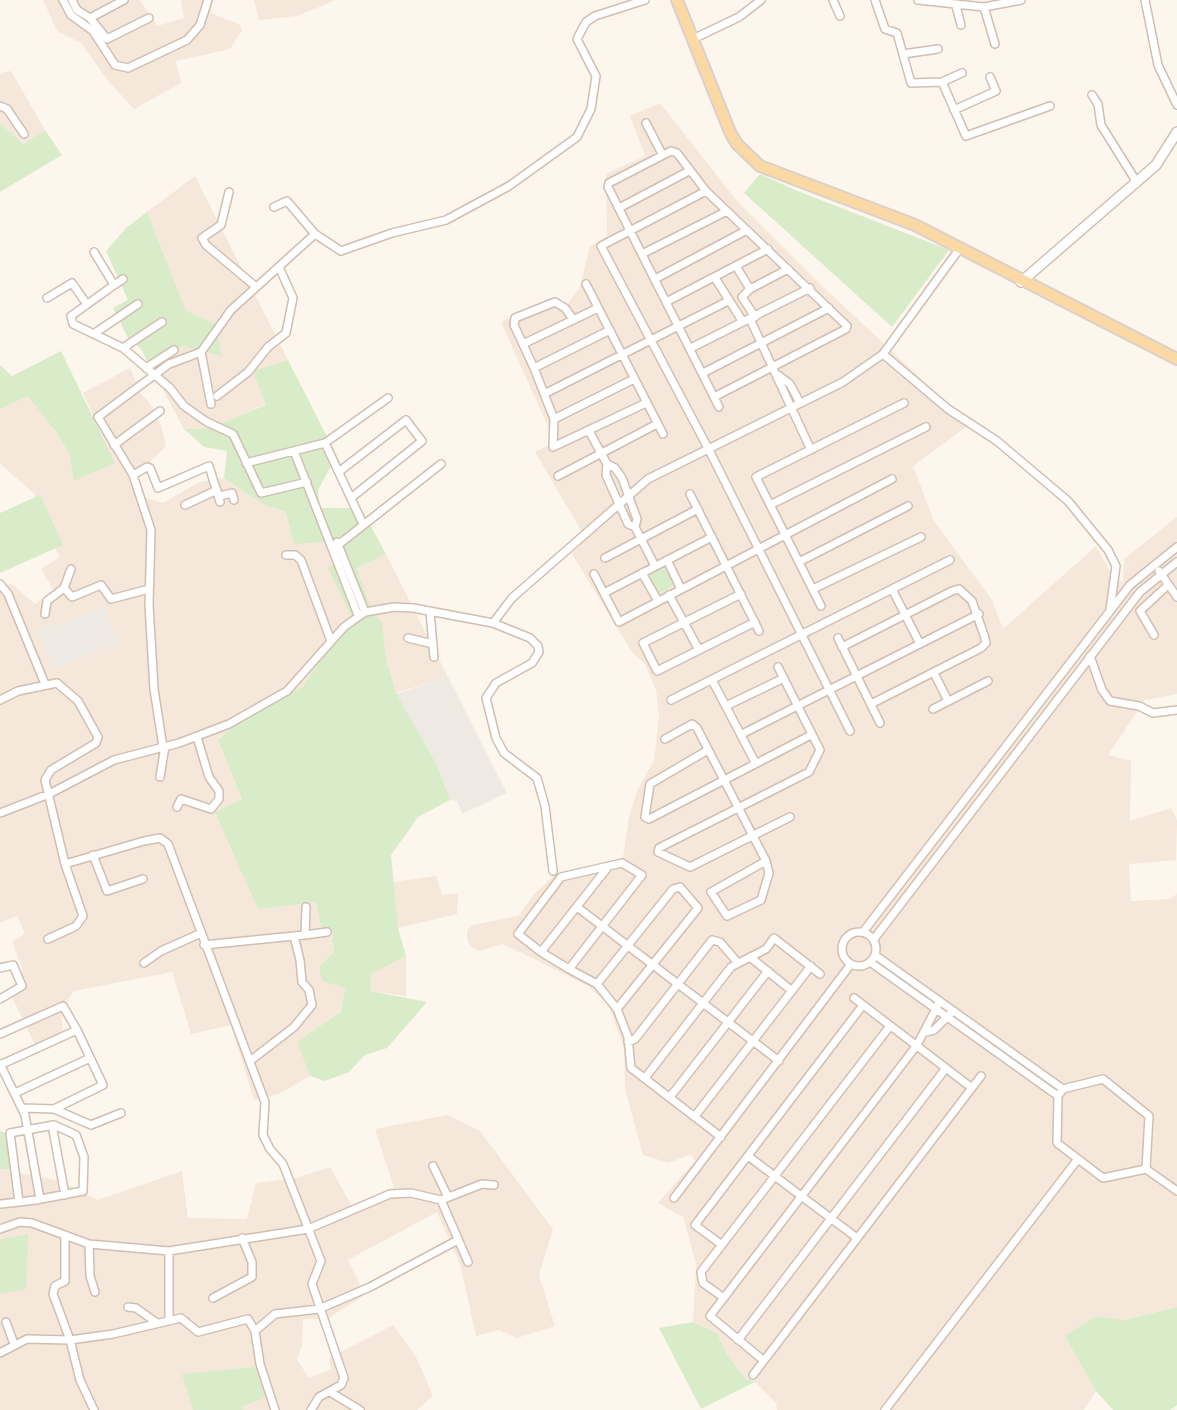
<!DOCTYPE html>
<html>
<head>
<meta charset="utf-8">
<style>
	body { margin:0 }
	canvas { display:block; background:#fdf6ec }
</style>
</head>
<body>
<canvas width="1177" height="1410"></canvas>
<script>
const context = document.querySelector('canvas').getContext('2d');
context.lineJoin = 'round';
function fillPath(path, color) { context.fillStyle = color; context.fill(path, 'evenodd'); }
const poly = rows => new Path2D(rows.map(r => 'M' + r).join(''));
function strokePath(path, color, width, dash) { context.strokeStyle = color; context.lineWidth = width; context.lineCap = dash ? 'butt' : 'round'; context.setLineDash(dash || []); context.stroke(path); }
const residential = poly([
	[43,0,140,0,157,26,184,18,181,0,216,0,212,2,211,13,239,24,242,30,230,49,176,61,181,83,134,109,109,82,81,43,57,31],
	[254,0,336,0,297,16,259,20],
	[11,71,45,130,23,144,0,123,0,73],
	[660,103,737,201,822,286,970,424,913,466,934,521,992,600,1003,629,1096,546,1113,576,1123,583,1124,559,1177,517,1177,694,1145,700,1108,755,1131,761,1130,821,1171,808,1177,820,1176,860,1129,864,1131,901,1171,899,1177,893,1177,1307,1125,1320,1096,1316,1066,1336,1096,1391,1084,1410,777,1410,776,1403,755,1382,745,1378,728,1356,717,1333,693,1322,696,1264,683,1217,658,1203,695,1161,691,1154,669,1163,643,1155,625,1089,624,1049,608,1004,588,986,522,953,502,944,479,951,471,947,467,939,467,930,473,925,518,916,535,893,556,874,604,864,623,857,629,817,637,791,654,760,659,715,656,690,645,664,632,652,572,554,586,539,535,452,555,442,501,322,550,298,566,306,580,287,590,246,607,238,606,174,645,156,630,116],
	[195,176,288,360,253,371,267,404,209,428,184,429,148,362,183,346,222,355,216,324,186,312,147,212],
	[130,368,141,394,149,402,161,425,166,446,133,478,146,498,163,503,199,482,224,478,264,505,286,512,342,541,355,623,338,636,302,687,254,708,218,740,242,799,215,812,316,902,322,930,332,932,334,951,319,967,347,988,339,1012,298,1042,310,1076,279,1094,254,1100,231,1025,191,1034,172,972,74,991,61,1009,63,1036,36,1047,11,995,20,985,22,967,12,942,25,934,17,916,0,923,0,587,12,584,35,604,54,591,41,569,60,557,35,510,35,494,0,464,0,409,28,396,56,432,69,453,74,480,114,462,83,393],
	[386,554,448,677,396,693,357,567],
	[436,876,442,895,458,893,457,914,398,928,393,882],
	[406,956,406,996,370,991,371,973],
	[447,1115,480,1131,553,1229,539,1275,555,1326,517,1338,499,1330,476,1336,460,1264,437,1212,348,1260,365,1295,327,1319,303,1319,302,1345,297,1360,309,1378,331,1369,329,1358,393,1325,416,1357,433,1396,417,1410,0,1410,0,1169,60,1181,98,1200,182,1171,188,1218,247,1219,256,1183,296,1178,330,1167,353,1208,394,1188,375,1129]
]);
const industrial = poly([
	[106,607,117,643,54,669,38,631],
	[448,677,507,793,462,814,457,801,450,800,437,765,396,694]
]);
const green = poly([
	[0,123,23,144,45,130,62,155,0,192],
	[760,174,795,190,949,250,892,327,744,193],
	[147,212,186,311,216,324,222,356,183,346,148,362,140,348,128,338,113,308,128,300,106,251,126,228],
	[61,351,115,463,74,481,69,453,56,432,28,396,0,409,0,365,12,376],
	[288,360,343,468,330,468,318,490,320,508,361,508,386,554,357,568,371,610,382,623,386,659,396,693,437,765,450,800,418,817,391,855,398,928,406,956,371,974,370,991,427,1002,387,1048,365,1055,349,1072,325,1081,310,1076,297,1042,340,1012,346,988,322,981,319,967,334,951,332,932,322,931,316,902,258,909,215,812,242,799,218,740,254,708,302,687,338,636,354,623,328,568,345,556,342,541,294,544,286,512,264,505,224,478,227,451,204,447,184,429,209,428,266,405,253,371],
	[40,495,63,545,0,573,0,513],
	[665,566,675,585,657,594,647,575],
	[0,1131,15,1136,10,1170,0,1169],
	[28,1234,26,1289,0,1294,0,1239],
	[1177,1307,1177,1405,1170,1410,1113,1410,1096,1391,1065,1336,1096,1316,1125,1320],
	[693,1322,717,1333,728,1356,745,1378,755,1382,701,1409,659,1328],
	[255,1367,267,1397,243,1406,243,1410,193,1410,182,1374]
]);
const minor = poly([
	[63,0,71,15,93,31,115,65,128,68,187,40,200,25,208,0],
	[72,0,77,10,90,18,107,39,149,18],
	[833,0,840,16],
	[875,0,885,29,897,33,911,83,942,82,966,136,1050,106],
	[918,0,984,7,1021,0],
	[1145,0,1158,65,1177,105],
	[956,6,961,25],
	[984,7,995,44],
	[90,18,124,0],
	[693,39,739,17,761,0],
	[903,54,938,49],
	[942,82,962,73],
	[1092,95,1098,104,1101,125,1136,181],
	[0,106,7,109,24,134],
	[954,110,996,91,990,77],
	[646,123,662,154],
	[706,191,601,246,709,450,850,731],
	[229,192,221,225,202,238,206,245,255,286],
	[274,207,287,201,315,234],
	[619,208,689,171],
	[94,252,114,285,123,279],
	[642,254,727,211],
	[736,266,750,289,742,297,755,317],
	[715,278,743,322],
	[655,279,747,230],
	[586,284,663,434],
	[114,285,71,316,73,324,123,348,170,388,184,406,207,422,233,434,261,493,307,482],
	[750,289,788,269],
	[47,298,72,283,86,303],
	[668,301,768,249],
	[750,319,811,450],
	[95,333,138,304],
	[523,344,598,308],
	[123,348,162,322],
	[691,348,810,288],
	[201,352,211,404],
	[883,354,948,409,997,441,1068,501,1108,550,1116,566,1110,610],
	[146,368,174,350],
	[534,368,514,325,515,318,555,302,565,308,573,319],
	[703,373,829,308],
	[778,375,790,384,800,403],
	[634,379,554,419,553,447,646,403],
	[544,394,728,301],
	[217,396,248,372,268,347,286,333,293,298,279,267],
	[716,396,846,329,847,326,706,191,677,153,671,151,609,183,608,187,719,407],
	[554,419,534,368,610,330],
	[589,431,607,464,606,475,628,524,635,527,655,566],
	[114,445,160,411],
	[294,451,358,615],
	[246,463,325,443],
	[607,464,615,468,622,478,637,519,635,527],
	[340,471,406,420,422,441,351,498],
	[133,475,147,467,150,468,158,488,209,466,220,502],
	[558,476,657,424],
	[690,494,759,631],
	[219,496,232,493,234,500],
	[185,505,217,490],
	[770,505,926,427],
	[363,524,325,443,388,398],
	[337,542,365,612],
	[333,549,441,464],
	[286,555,295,555,301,560,331,641],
	[605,558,698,509],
	[667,560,681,589],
	[799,562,908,506],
	[71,569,64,588,72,597,101,585,111,599,149,589],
	[1159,571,1177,597],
	[642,573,658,601],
	[594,574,619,622,892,479],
	[0,584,8,594,45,684],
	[813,589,921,537],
	[892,589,920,644],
	[604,593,712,537],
	[741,594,643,643,657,671,755,622],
	[669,595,699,650],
	[821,606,756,477,904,403],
	[430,612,434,657],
	[45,614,47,601,64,588],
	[493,623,530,638,538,646,539,652,532,663,496,683,486,698,496,738,504,753,537,778,545,806,553,871],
	[1154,635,1140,611,1168,585],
	[408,638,433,644],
	[838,638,880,723],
	[842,647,952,591,959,589,972,601,984,635,986,643,981,648,871,704],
	[1090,656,1102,690,1110,701,1139,706,1153,713,1177,710],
	[778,667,820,750,809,772,659,848,658,852,690,867,790,817],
	[934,673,948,701],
	[712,680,755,762],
	[0,700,18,691,57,683,78,701,98,737,96,743,51,770,45,780,65,864,144,841,160,838,168,844,265,1102,263,1135,270,1149,283,1164,321,1261,312,1284,344,1378,341,1385,319,1397,311,1410],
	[671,700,950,560],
	[726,706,784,678],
	[933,709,988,681],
	[742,734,979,614],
	[665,739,692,724,697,728,766,861,769,873,761,900,727,916,711,892,766,861],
	[163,747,154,689,149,605,151,530,133,475,98,417,169,364,201,352,231,310,315,234,341,251,392,233,446,220,509,186,577,137,591,109,596,76,577,39,586,22,595,16,645,0],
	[708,750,650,784,645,817,649,819,811,735],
	[160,777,165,746],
	[177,807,181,799,211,809,219,799,219,791,209,777,197,737],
	[0,813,49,794,114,760,179,743,229,724,287,691,344,627,365,612,394,607,413,608,493,623,512,598,648,479,843,382,883,354,960,248],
	[93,855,107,891,143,879],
	[577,907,779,1061],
	'842 949a17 17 0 1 1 34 0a17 17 0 1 1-34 0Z',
	[863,932,1130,585,1177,547],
	[305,935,327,932],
	[294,936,305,935,306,907],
	[48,939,76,926,83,916,65,864],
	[874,939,1140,592,1177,562],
	[204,945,294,936,300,960,302,982,309,990,312,1005,294,1027,250,1061],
	[541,952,608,867],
	[875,955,1063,1089],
	[750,957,792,991],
	[870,962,1058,1096],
	[144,963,161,951,199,934],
	[0,968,13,965,22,986,0,999],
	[569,969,642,875,622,863,561,877,518,934,541,952,569,969,597,984,617,1009,628,1037,631,1068,721,1137],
	[597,984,673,889,680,887,698,908,617,1009],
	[854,998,972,1088],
	[926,1032,934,1030,950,1014],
	[0,1034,63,1006,77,1030],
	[628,1042,635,1039,712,940,720,942,738,963],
	[0,1064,25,1115,40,1199],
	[0,1065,77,1030,103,1085,54,1109,23,1108],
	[645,1078,731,967,766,949,774,938,820,974],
	[1103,1079,1149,1116,1146,1169,1103,1178,1057,1143,1058,1096,1063,1089,1103,1079],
	[15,1093,90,1058],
	[670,1097,768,971],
	[54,1109,91,1125,121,1113],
	[695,1116,811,966],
	[52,1125,65,1195],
	[748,1156,857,1238],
	[433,1166,448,1197],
	[1146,1169,1177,1191],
	[674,1198,851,964],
	[441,1200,468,1262],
	[1,1204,19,1202,36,1200,83,1191,84,1157,76,1135,54,1125,10,1133,19,1202],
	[0,1229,20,1222,32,1223,89,1244,169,1251,308,1229,390,1194,411,1193,441,1200,482,1184,494,1185],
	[65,1237,65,1281,55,1286,53,1294,70,1340,80,1380,94,1410],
	[89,1244,90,1276,95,1292],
	[722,1245,695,1225,863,1005],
	[169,1251,169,1321],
	[213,1298,252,1277,252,1262,242,1238],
	[724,1298,703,1283,701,1272,890,1026],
	[128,1307,136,1308,157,1323],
	[6,1322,14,1344],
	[255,1331,275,1314,319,1309,370,1287,456,1241],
	[738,1340,946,1068],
	[0,1353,27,1339,70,1340,113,1334,181,1318,198,1332,248,1319,255,1331,260,1364,275,1410],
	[763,1360,710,1316,917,1045,940,1001],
	[753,1375,981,1076],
	[330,1392,360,1410],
	[885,1410,1078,1159]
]);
const tertiary = poly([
	[1021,282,1156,165,1177,132]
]);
const primary = poly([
	[677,0,730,132,737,144,760,166,915,225,1177,359]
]);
fillPath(residential, '#f5e8da');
fillPath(industrial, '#efe9e4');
fillPath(green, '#d8ecc9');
strokePath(minor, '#d1beb0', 10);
strokePath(tertiary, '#d1beb0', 12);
strokePath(primary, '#dad1cd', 14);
strokePath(minor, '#fff', 7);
strokePath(tertiary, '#fff', 9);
strokePath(primary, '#fbd9a5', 10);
</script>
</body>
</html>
